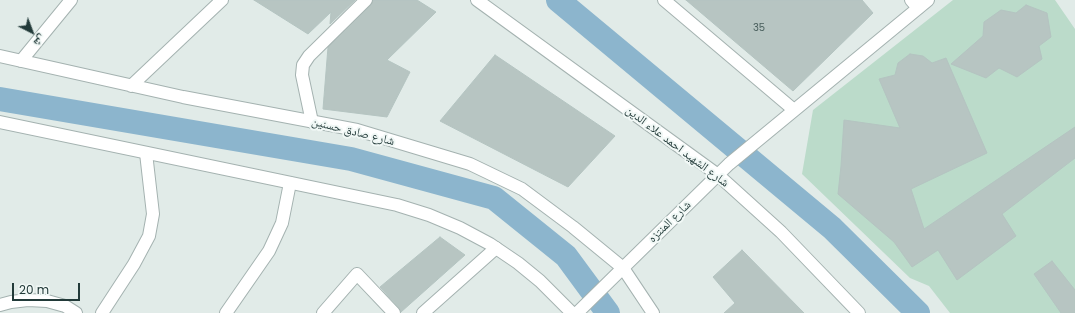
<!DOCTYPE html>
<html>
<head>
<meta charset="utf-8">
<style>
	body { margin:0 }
	#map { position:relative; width:1075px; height:313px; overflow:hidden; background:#e1ebe8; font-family:Poppins,"Noto Naskh Arabic",sans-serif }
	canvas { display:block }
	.north { position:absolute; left:12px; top:12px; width:40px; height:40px; -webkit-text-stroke:3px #f1f8f6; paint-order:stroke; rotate:138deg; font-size:11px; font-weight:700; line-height:16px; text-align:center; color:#223a39 }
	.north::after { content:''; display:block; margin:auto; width:14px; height:18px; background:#223a39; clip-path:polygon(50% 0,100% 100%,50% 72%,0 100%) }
	.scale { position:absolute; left:12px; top:283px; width:68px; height:18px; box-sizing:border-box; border:2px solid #223a39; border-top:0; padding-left:5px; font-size:12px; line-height:14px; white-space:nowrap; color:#223a39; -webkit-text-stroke:3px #f1f8f6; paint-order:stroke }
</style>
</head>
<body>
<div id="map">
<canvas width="1075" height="313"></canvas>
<div class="north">ش</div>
<div class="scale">20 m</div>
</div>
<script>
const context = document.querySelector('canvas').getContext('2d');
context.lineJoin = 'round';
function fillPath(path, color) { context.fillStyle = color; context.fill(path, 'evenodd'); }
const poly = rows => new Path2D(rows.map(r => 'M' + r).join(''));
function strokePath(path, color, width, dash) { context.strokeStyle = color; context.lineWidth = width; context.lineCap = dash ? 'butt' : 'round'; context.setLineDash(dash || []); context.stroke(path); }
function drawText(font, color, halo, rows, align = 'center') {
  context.font = font + ' Poppins,"Noto Naskh Arabic",sans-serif'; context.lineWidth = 4; context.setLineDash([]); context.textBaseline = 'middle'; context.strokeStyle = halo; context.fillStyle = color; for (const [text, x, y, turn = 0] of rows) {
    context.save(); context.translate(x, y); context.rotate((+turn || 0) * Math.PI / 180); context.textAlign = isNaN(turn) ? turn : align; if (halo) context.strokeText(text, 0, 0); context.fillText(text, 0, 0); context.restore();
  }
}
const green = poly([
	[953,0,1055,0,1075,29,1075,313,950,313,929,286,910,278,802,174,813,110]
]);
const canal = poly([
	[558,0,832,228,918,313],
	[0,99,351,159,494,198,566,256,608,313]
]);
const building = poly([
	[254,0,355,0,330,24,331,12,308,34,254,0],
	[373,0,417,0,436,12,387,60,410,72,387,117,323,109,328,47,371,5,373,0],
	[686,0,862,0,873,13,793,91,686,0],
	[1026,5,1047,13,1051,37,1039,46,1042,59,1017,77,999,68,986,78,951,64,983,36,984,22,1001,10,1016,13,1026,5],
	[910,54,923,56,932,63,946,58,987,153,911,189,924,229,1075,127,1075,158,1002,214,1016,236,957,280,938,250,912,267,894,242,838,194,841,166,844,120,900,128,879,79,895,75,898,63,910,54],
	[495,55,615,136,568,187,440,121,495,55],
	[440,237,465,255,401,312,399,308,380,287,440,237],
	[742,250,804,313,724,313,735,303,713,277,742,250],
	[1052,261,1075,290,1075,313,1061,313,1034,274,1052,261]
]);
const service = poly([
	[312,122,302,75,303,65,309,56,366,0]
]);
const minor = poly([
	[911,0,918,8],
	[0,56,183,97,357,130,470,164,522,189,573,227,623,268,653,313],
	[21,61,71,0],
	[131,86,222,0],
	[0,305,11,302,28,300,47,301,65,306,76,313],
	[102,313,134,264,149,236,153,214,146,153],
	[226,313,269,251,282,223,290,183],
	[323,313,357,274,394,313],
	[423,313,496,248]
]);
const tertiary = poly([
	[477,0,718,175,781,232,859,313],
	[664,0,794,110],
	[0,122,397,205,429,215,460,228,490,244,518,263,540,281,572,313],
	[577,313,729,164,928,0]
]);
const numberNames = [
	["35",759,28]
];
const streetNames = [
	["شارع صادق حسنين",353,132,14],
	["شارع الشهيد احمد علاء الدين",677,147,37],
	["شارع المنتزه",670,222,-44]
];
fillPath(green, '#bbdbca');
strokePath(canal, '#8cb5cd', 24);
fillPath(building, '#b7c5c2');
strokePath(building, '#b4c4c1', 1);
strokePath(service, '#a4b2b0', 14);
strokePath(minor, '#a4b2b0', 14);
strokePath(tertiary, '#a4b2b0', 14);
strokePath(service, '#fff', 12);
strokePath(minor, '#fff', 12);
strokePath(tertiary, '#fff', 12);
drawText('10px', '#475d5b', null, numberNames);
drawText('12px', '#223a39', '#f1f8f6', streetNames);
</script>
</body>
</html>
